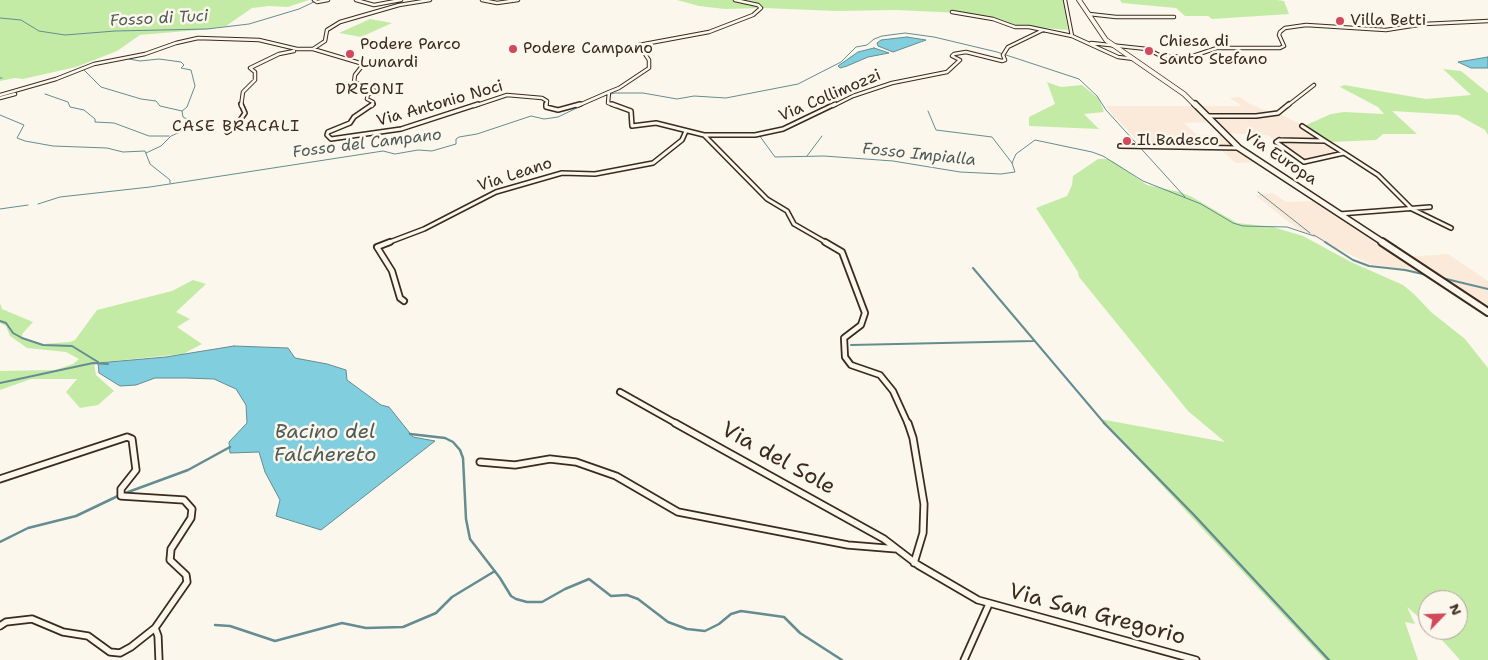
<!DOCTYPE html>
<html>
<head>
<meta charset="utf-8">
<style>
	body { margin:0 }
	#map { position:relative; width:1488px; height:660px; overflow:hidden; background:#fbf7ec; font-family:"Shantell Sans",sans-serif }
	canvas { display:block }
	.north { position:absolute; left:1418px; top:590px; width:50px; height:50px; box-sizing:border-box; background:#fbf7ec; border:1px solid #aea59a; border-radius:50%; rotate:66deg; font-size:14px; font-weight:700; line-height:20px; text-align:center; color:#3b2a1e }
	.north::after { content:''; display:block; margin:auto; width:18px; height:22px; background:#d1495b; clip-path:polygon(50% 0,100% 100%,50% 72%,0 100%) }
</style>
</head>
<body>
<div id="map">
<canvas width="1488" height="660"></canvas>
<div class="north">N</div>
</div>
<script>
const context = document.querySelector('canvas').getContext('2d');
context.lineJoin = 'round';
function fillPath(path, color) { context.fillStyle = color; context.fill(path, 'evenodd'); }
const poly = rows => new Path2D(rows.map(r => 'M' + r).join(''));
function strokePath(path, color, width, dash) { context.strokeStyle = color; context.lineWidth = width; context.lineCap = dash ? 'butt' : 'round'; context.setLineDash(dash || []); context.stroke(path); }
function drawText(font, color, halo, rows, align = 'center') {
  context.font = font + ' "Shantell Sans",sans-serif'; context.lineWidth = 5; context.setLineDash([]); context.textBaseline = 'middle'; context.strokeStyle = halo; context.fillStyle = color; for (const [text, x, y, turn = 0] of rows) {
    context.save(); context.translate(x, y); context.rotate((+turn || 0) * Math.PI / 180); context.textAlign = isNaN(turn) ? turn : align; if (halo) context.strokeText(text, 0, 0); context.fillText(text, 0, 0); context.restore();
  }
}
const built = poly([
	[1239,97,1250,104,1271,113,1276,112,1304,126,1349,154,1320,159,1304,164,1272,141,1274,139,1267,135,1219,133,1207,122,1184,123,1197,135,1221,135,1255,162,1236,163,1220,149,1145,149,1105,106,1242,106,1230,98],
	[1273,193,1286,202,1314,201,1403,257,1448,254,1488,281,1488,309,1438,276,1370,264,1299,230,1255,195]
]);
const green = poly([
	[0,0,309,0,288,7,269,6,252,8,226,26,210,29,140,35,117,51,76,67,23,79,15,78,0,81],
	[677,0,1063,0,1068,30,1012,25,991,18,961,13,896,10,836,11,764,8,725,9,699,6],
	[1120,0,1277,0,1284,1,1289,14,1212,19,1208,16,1185,16,1176,8,1122,3],
	[370,19,392,23,361,37,339,33],
	[1443,69,1461,71,1488,93,1488,135,1485,130,1458,115,1392,111,1417,134,1383,134,1376,140,1330,142,1304,126,1331,114,1344,112,1384,114,1378,107,1340,87,1344,85,1426,99,1471,95],
	[1047,82,1061,87,1082,85,1099,99,1104,112,1084,114,1099,129,1029,126,1029,117,1055,104],
	[1098,159,1107,159,1114,162,1147,185,1180,192,1192,197,1237,223,1273,227,1303,236,1351,262,1403,285,1414,294,1431,312,1465,339,1488,368,1488,660,1460,660,1433,630,1458,630,1458,600,1428,600,1428,625,1407,607,1415,624,1405,622,1418,660,1325,660,1100,419,1225,442,1188,411,1079,277,1078,272,1036,208,1067,196,1072,185,1073,176],
	[193,280,206,284,176,312,190,319,177,327,202,344,183,354,94,363,96,375,114,391,98,405,80,408,66,392,77,379,31,379,0,390,0,371,55,370,73,364,79,359,66,352,27,348,10,336,6,326,0,323,0,303,2,309,33,322,22,334,23,339,43,344,70,342,75,340,97,310,172,291]
]);
const water = poly([
	[907,37,926,40,893,52,878,46,877,43,881,40,907,37],
	[874,48,889,53,868,57,847,66,840,68,838,66,858,52,874,48],
	[1488,57,1488,68,1471,68,1458,62,1488,57],
	[234,346,288,348,295,358,327,364,346,370,347,380,381,405,389,407,413,437,435,441,321,530,276,516,280,500,265,472,259,452,230,453,229,442,247,423,246,405,236,389,214,379,186,378,155,378,136,385,120,386,99,373,98,363,166,357,234,346]
]);
const streamFar2 = poly([
	[0,18,21,20,39,31,65,35,115,31,207,29,249,24,299,9,318,0],
	[129,59,140,61,159,59,181,62,184,65,181,68,191,70,195,86,187,107,182,111,183,117,194,123,194,126,171,136,161,146,146,153],
	[83,69,101,87,141,99,156,101,160,106,182,111],
	[0,78,2,78],
	[45,94,68,102,70,107,84,110,95,119,95,122,114,123,149,136,169,136],
	[603,96,615,93,643,93,677,99,694,96,726,98,798,84,841,62,856,47,867,45,874,39,882,36,905,33,934,37,997,52,1079,79,1097,96,1106,110,1185,197],
	[0,115,24,125,17,138,25,141,53,146,107,148,123,152,145,151,150,164,170,180,170,183],
	[759,135,775,157,824,156,893,161,960,172,1001,174,1015,172,1012,163,992,137,936,130,928,111],
	[807,156,822,136],
	[1012,163,1016,154,1035,140,1092,152,1103,156,1143,181,1201,204,1233,223,1243,226,1287,227,1314,236],
	[1258,192,1310,233],
	[38,204,60,197,150,187,383,151,395,154,418,150,432,151,456,144,456,139,459,137,477,134,531,116,544,119,558,117,585,104],
	[0,209,28,205],
	[1314,235,1327,243]
]);
const streamFar1 = poly([
	[1325,242,1353,260,1369,266,1405,270,1427,275],
	[973,268,1105,424],
	[1442,278,1488,289],
	[0,321,6,323,13,333,22,338,43,345,72,346,98,362],
	[851,345,1033,341],
	[0,383,93,363,108,364]
]);
const stream = poly([
	[1104,423,1194,515,1329,660],
	[410,434,445,438,453,442,460,450,463,458,466,519,470,539,500,578,511,596,516,599,527,602,542,602,565,589,589,579,611,596,627,595,638,599,668,622,687,629,705,631,719,624,731,614,741,611,784,617,800,633,842,660],
	[0,542,28,528,76,516,120,495,188,470,230,447],
	[215,625,230,626,275,641,342,623,366,628,403,627,436,613,452,597,495,571]
]);
const minorFar3 = poly([
	[314,0,317,2,328,0],
	[356,0,374,5,401,0],
	[482,0,497,3,518,0],
	[1065,0,1072,36],
	[952,12,993,19,1015,27,1029,27,1072,36,1118,57,1134,59],
	[1089,14,1116,17,1174,17],
	[1091,43,1147,49,1161,56,1190,57,1217,48,1280,48,1284,46,1279,35,1280,32,1285,28,1306,25,1386,30,1424,24,1488,21],
	[313,49,325,41,327,30,340,22,399,5,430,0],
	[0,95,56,79,94,64,145,54,176,43,198,38,259,40,297,49,313,49,360,63,362,66,355,75,354,82,371,88,378,93,368,94,367,99,373,102,372,106],
	[0,98,15,94],
	[241,106,243,92,255,80,255,72,250,68,279,54,294,51],
	[474,106,507,95,542,98,547,101,546,106],
	[577,106,609,92],
	[616,106,608,103,609,92,619,88,649,68,649,60,639,45,709,32,753,15,761,8,758,5,735,0],
	[833,106,853,96,892,83,947,72,960,60,952,56,954,54,966,52,1002,61,1005,60,1003,55,1008,47,1043,30],
	[1287,106,1314,85]
]);
const minorFar2 = poly([
	[373,104,354,117,350,123,328,132,327,135,331,139,401,129,478,104],
	[546,104,546,107,558,110,580,104],
	[612,104,631,111,632,126,656,123,704,135,767,199,787,211,794,224,827,243],
	[1206,116,1256,116,1278,113,1289,104],
	[1302,126,1325,141],
	[227,132,236,126,245,113,241,104],
	[704,135,755,135,783,129,835,104],
	[1279,140,1325,141,1344,153,1304,162,1276,142,1279,140],
	[1120,146,1239,148],
	[1344,153,1378,175,1412,209,1451,228],
	[1339,214,1430,207],
	[387,243,424,229,496,192,562,173,595,174,653,163,682,140,686,131]
]);
const minorFar1 = poly([
	[390,242,377,247,392,271,400,298,404,301],
	[825,242,842,252,865,313,861,325,844,338,845,357,851,365,880,375,893,391,908,424],
	[620,392,677,424]
]);
const minor = poly([
	[675,423,884,539,918,565,978,600,1196,660],
	[908,423,913,438,924,504,923,533,914,563],
	[480,462,515,465,550,459,576,462,616,476,678,512,848,545,897,549],
	[0,479,127,437,132,439,136,470,121,489,121,496,184,500,192,509,191,518,171,549,170,560,186,575,187,582,155,628],
	[0,626,6,622,32,619,63,632,88,636,110,652,120,653,131,647,155,628,158,636,159,660],
	[964,660,989,604]
]);
const secondaryFar2 = poly([
	[1079,0,1106,40,1184,94,1196,106]
]);
const secondaryFar1 = poly([
	[1195,104,1239,148,1384,243]
]);
const secondary = poly([
	[1382,242,1488,312]
]);
const markers = [
	[1340,21,5,"#d1495b"],
	[513,49,5,"#d1495b"],
	[1149,51,5,"#d1495b"],
	[350,54,5,"#d1495b"],
	[1127,141,5,"#d1495b"]
];
const farWaternames = [
	["Fosso di Tuci",159,19,-3],
	["Fosso del Campano",367,144,-7],
	["Fosso Impialla",919,155,6]
];
const farPoinames = [
	["Villa Betti",1350,21],
	["Chiesa di",1159,42],
	["Santo Stefano",1159,60],
	["Podere Parco",360,45],
	["Lunardi",360,63],
	["Podere Campano",523,49],
	["Il Badesco",1137,141]
];
const farNeighbourhoodnames = [
	["DREONI",370,90],
	["CASE BRACALI",236,127]
];
const farStreetnames = [
	["Via Collimozzi",830,96,-23],
	["Via Antonio Noci",440,104,-16],
	["Via Europa",1280,158,34],
	["Via Leano",515,175,-18]
];
const waterNames = [
	["Bacino del",325,433],
	["Falchereto",325,456]
];
const nearStreetnames = [
	["Via del Sole",778,459,29],
	["Via San Gregorio",1097,615,15]
];
fillPath(built, '#fbe9d9');
fillPath(green, '#c4eba6');
fillPath(water, '#80cede');
strokePath(water, '#648c91', 1);
strokePath(streamFar2, '#648c91', 1);
strokePath(streamFar1, '#648c91', 2);
strokePath(stream, '#648c91', 2.5);
strokePath(minorFar3, '#3b2a1e', 4.5);
strokePath(minorFar2, '#3b2a1e', 6);
strokePath(minorFar1, '#3b2a1e', 8);
strokePath(minor, '#3b2a1e', 9);
strokePath(secondaryFar2, '#3b2a1e', 5.5);
strokePath(secondaryFar1, '#3b2a1e', 8);
strokePath(secondary, '#3b2a1e', 10);
strokePath(minorFar3, '#fbf7ec', 2.5);
strokePath(minorFar2, '#fbf7ec', 3);
strokePath(minorFar1, '#fbf7ec', 4.5);
strokePath(minor, '#fbf7ec', 5.5);
strokePath(secondaryFar2, '#fbf7ec', 4);
strokePath(secondaryFar1, '#fbf7ec', 5);
strokePath(secondary, '#fbf7ec', 6);
for (const [x, y, r, color] of markers) { const dot = new Path2D(); dot.arc(x, y, r, 0, 2 * Math.PI); context.fillStyle = color; context.fill(dot); strokePath(dot, '#fbf7ec', 2); }
drawText('italic 16px', '#505b58', '#fbf7ec', farWaternames);
drawText('16px', '#3b2a1e', '#fbf7ec', farPoinames, 'left');
context.letterSpacing = '1px';
drawText('16px', '#3b2a1e', '#fbf7ec', farNeighbourhoodnames);
context.letterSpacing = '0px';
drawText('16px', '#3b2a1e', '#fbf7ec', farStreetnames);
drawText('italic 20px', '#505b58', '#fbf7ec', waterNames);
drawText('22px', '#3b2a1e', '#fbf7ec', nearStreetnames);
</script>
</body>
</html>
